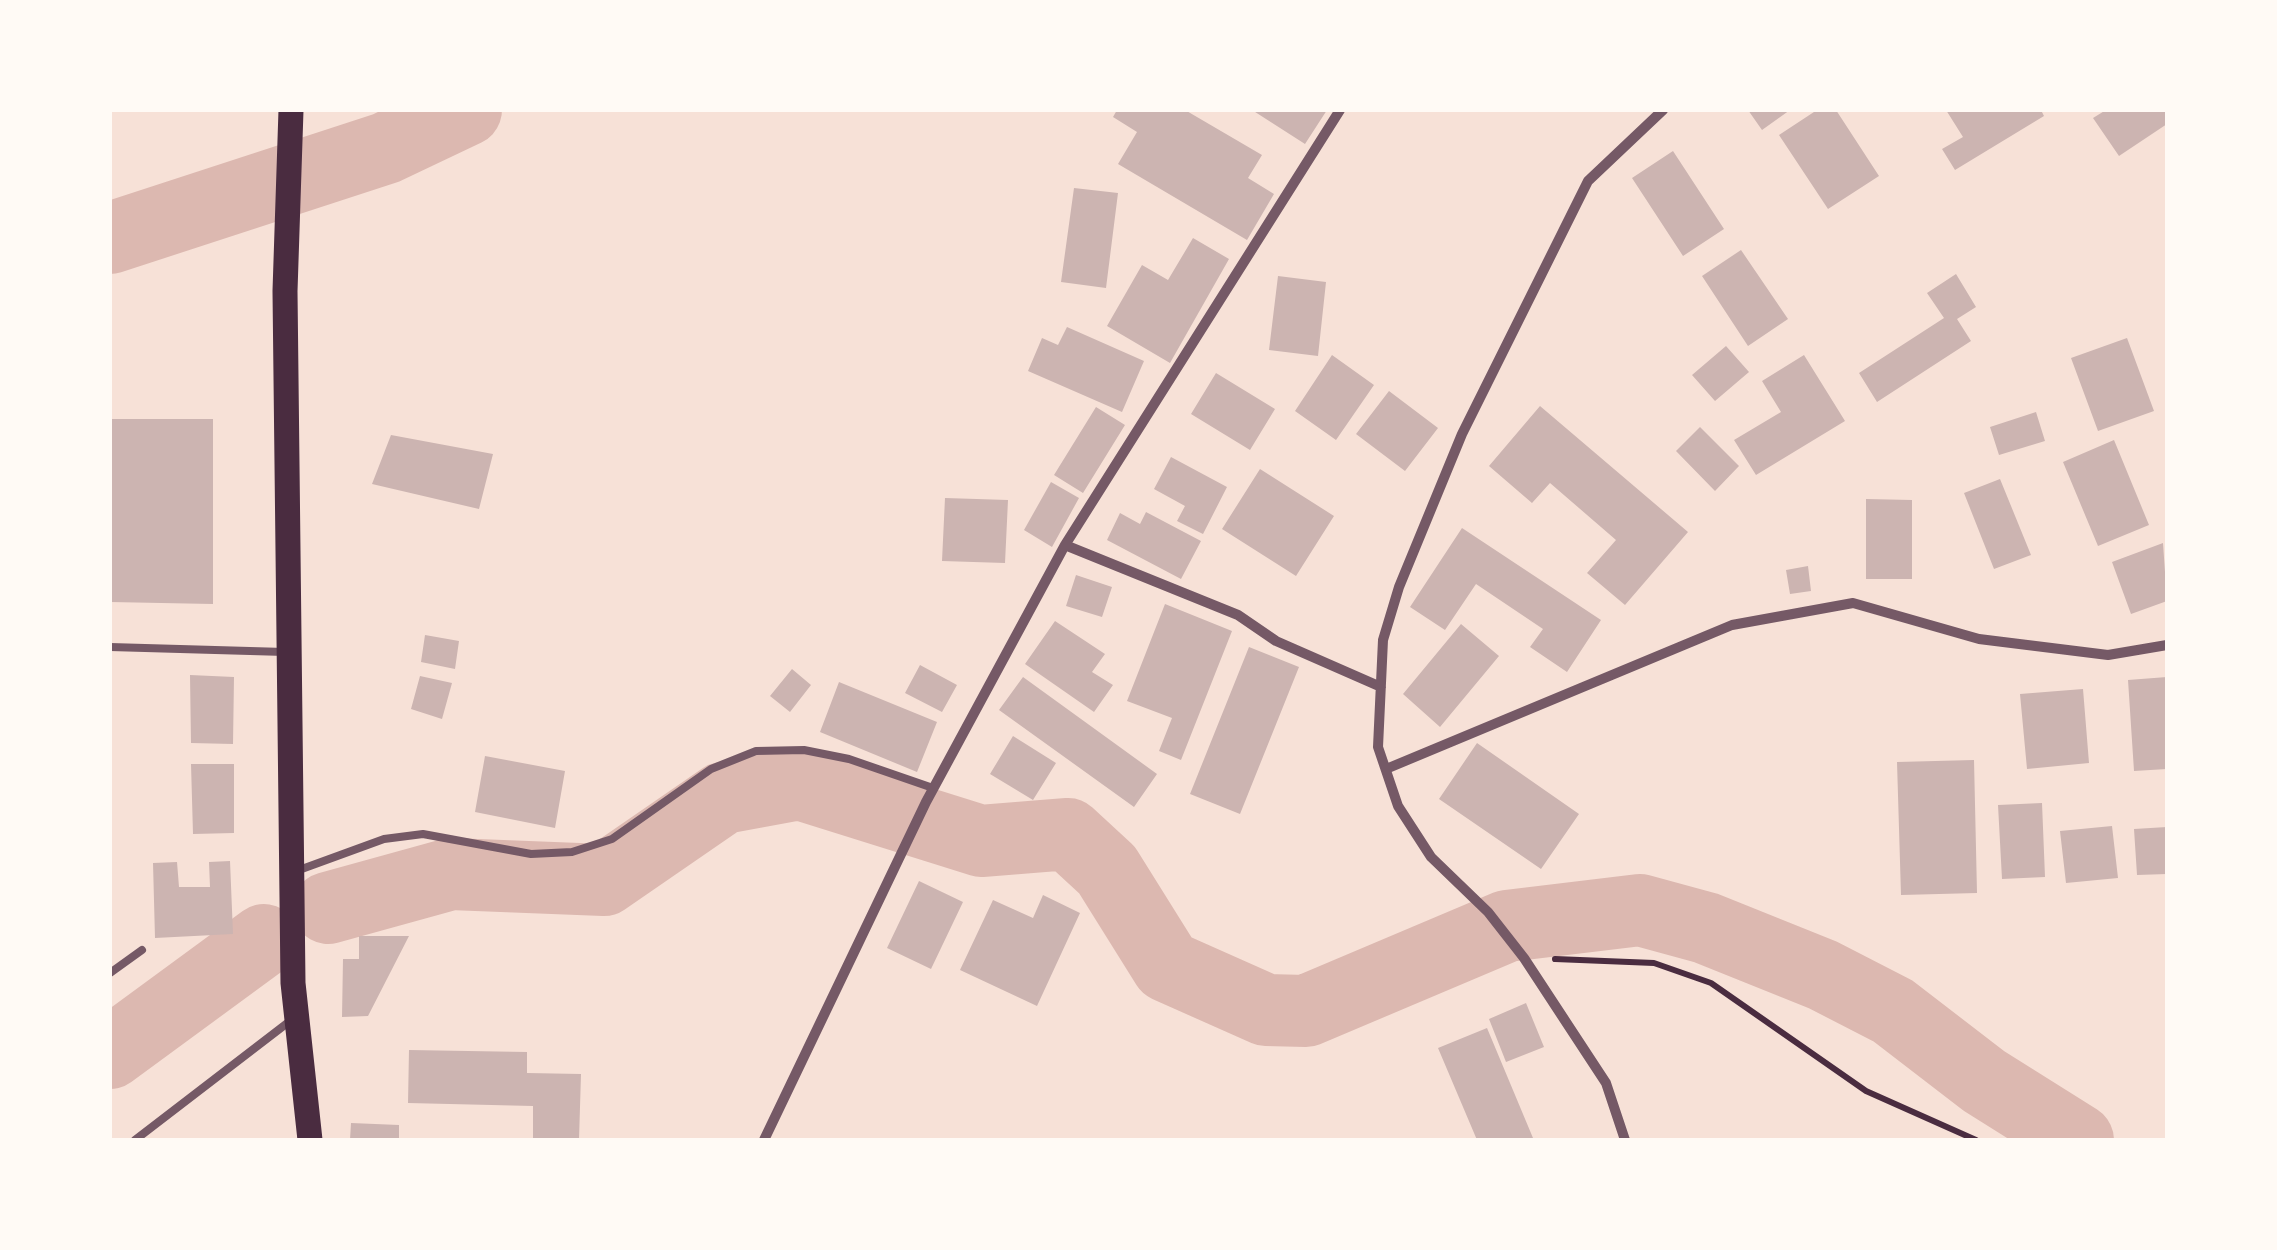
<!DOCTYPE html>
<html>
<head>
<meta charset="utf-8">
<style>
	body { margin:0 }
	#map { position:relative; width:2277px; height:1250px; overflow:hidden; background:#f7e1d7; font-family:"Source Sans 3",sans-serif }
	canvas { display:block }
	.frame { position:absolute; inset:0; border:112px solid #fffaf5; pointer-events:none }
</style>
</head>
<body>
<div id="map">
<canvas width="2277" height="1250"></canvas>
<div class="frame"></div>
</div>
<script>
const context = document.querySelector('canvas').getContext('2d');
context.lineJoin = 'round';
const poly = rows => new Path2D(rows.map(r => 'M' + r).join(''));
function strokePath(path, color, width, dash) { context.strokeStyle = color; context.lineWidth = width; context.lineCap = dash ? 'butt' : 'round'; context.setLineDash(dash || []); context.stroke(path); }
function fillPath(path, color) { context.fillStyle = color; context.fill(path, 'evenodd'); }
const river = poly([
	[110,238,386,148,466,110],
	[328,908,451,874,604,880,723,798,799,784,981,841,1068,834,1107,870,1167,966,1266,1010,1306,1011,1507,926,1640,910,1706,928,1823,975,1893,1011,1984,1081,2078,1140],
	[110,1053,264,940]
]);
const building = poly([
	[1117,110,1185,110,1262,155,1248,178,1274,194,1247,240,1118,164,1137,132,1113,117],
	[1252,110,1327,110,1305,144],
	[1748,110,1790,110,1762,130],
	[1817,110,1836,110,1879,176,1828,209,1779,135],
	[1946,110,2041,110,2044,116,1955,170,1942,149,1963,137],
	[2106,110,2167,110,2167,124,2119,156,2093,118],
	[1673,151,1724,229,1683,256,1632,178],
	[1074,188,1118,193,1106,288,1061,282],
	[1193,238,1229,259,1170,363,1107,326,1142,265,1168,280],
	[1741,250,1788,319,1748,346,1702,276],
	[1956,274,1976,307,1957,319,1971,341,1877,402,1859,373,1944,318,1927,293],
	[1278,276,1326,282,1318,356,1269,350],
	[1067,327,1144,361,1122,412,1028,371,1042,338,1058,345],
	[2127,338,2154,411,2098,431,2071,358],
	[1726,346,1749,372,1715,401,1692,375],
	[1332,355,1374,385,1336,440,1295,411],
	[1804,355,1845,421,1756,475,1734,440,1781,412,1762,381],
	[1216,373,1275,409,1250,450,1191,414],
	[1389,391,1438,428,1405,471,1356,434],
	[1540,406,1688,532,1625,605,1587,573,1616,540,1550,483,1532,503,1489,466],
	[1096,407,1125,425,1083,493,1054,475],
	[2036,412,2045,441,1999,455,1990,427],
	[110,419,213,419,213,604,110,602],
	[1700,427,1739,466,1715,491,1676,451],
	[391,435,493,454,479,509,372,484],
	[2114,440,2149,525,2098,546,2063,462],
	[1171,457,1227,487,1203,534,1177,521,1185,506,1154,489],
	[1260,469,1334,516,1296,576,1222,529],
	[2000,479,2031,555,1994,569,1964,493],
	[1051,482,1079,498,1052,547,1024,530],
	[945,498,1008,500,1005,563,942,561],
	[1866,499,1912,500,1912,579,1866,579],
	[1146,512,1201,541,1181,579,1107,540,1120,513,1140,524],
	[1462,528,1601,620,1567,672,1530,647,1543,629,1476,584,1445,630,1410,607],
	[2163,543,2167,601,2131,614,2112,562],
	[1808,566,1811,591,1790,594,1786,570],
	[1076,575,1112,587,1102,617,1066,606],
	[1165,604,1232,631,1181,760,1159,751,1172,718,1127,701],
	[1055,621,1105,654,1092,672,1113,685,1094,712,1025,664],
	[1461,624,1499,656,1440,727,1403,694],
	[425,635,459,641,455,669,421,662],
	[1249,647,1299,667,1240,814,1190,794],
	[920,665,957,685,942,712,905,693],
	[792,669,811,685,790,712,770,696],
	[190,675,234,677,233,744,191,743],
	[420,676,452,683,442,719,411,709],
	[1023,677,1157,774,1134,807,999,710],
	[2167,677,2167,769,2134,771,2128,680],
	[839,682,937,722,917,772,820,732],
	[2083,689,2089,763,2027,769,2020,694],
	[1013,736,1056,763,1033,800,990,774],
	[1477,743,1579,814,1541,869,1439,799],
	[485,756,565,771,555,828,475,812],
	[1974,760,1977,893,1901,895,1897,762],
	[191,764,234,764,234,833,193,834],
	[2042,803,2045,877,2002,879,1998,805],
	[2112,826,2118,878,2066,883,2060,831],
	[2167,827,2167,874,2137,875,2134,829],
	[230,861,233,934,155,938,153,863,177,862,179,887,210,887,209,862],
	[919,881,963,902,931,969,887,948],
	[1043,895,1080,913,1037,1006,960,970,993,900,1033,918],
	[359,936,409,936,368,1016,342,1017,343,959,359,959],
	[1526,1003,1544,1047,1506,1062,1489,1019],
	[1487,1028,1533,1138,1527,1140,1477,1140,1438,1048],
	[409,1050,527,1052,527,1073,581,1074,579,1140,533,1140,533,1106,408,1103],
	[351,1123,399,1125,399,1140,350,1140]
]);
const path = poly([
	[1555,959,1654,963,1711,983,1866,1091,1976,1140]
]);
const service = poly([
	[110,647,285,652],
	[299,870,384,839,423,834,531,854,572,852,612,839,711,769,756,751,804,750,849,759,933,788],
	[110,973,142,950],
	[135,1140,290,1021]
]);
const minor = poly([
	[1065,545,1238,615,1276,641,1381,687],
	[1386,769,1732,625,1853,603,1979,639,2108,655,2167,645],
	[764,1140,926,802,1065,545,1340,110],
	[1625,1140,1606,1083,1524,958,1488,912,1431,857,1398,806,1378,747,1383,640,1399,587,1462,434,1588,181,1663,110]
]);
const primary = poly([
	[291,110,285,291,293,983,310,1140]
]);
strokePath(river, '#dcb8b0', 72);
fillPath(building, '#ccb4b1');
strokePath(path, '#4a2c40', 6);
strokePath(service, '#755966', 8);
strokePath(minor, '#755966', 10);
strokePath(primary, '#4a2c40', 25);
</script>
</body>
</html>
